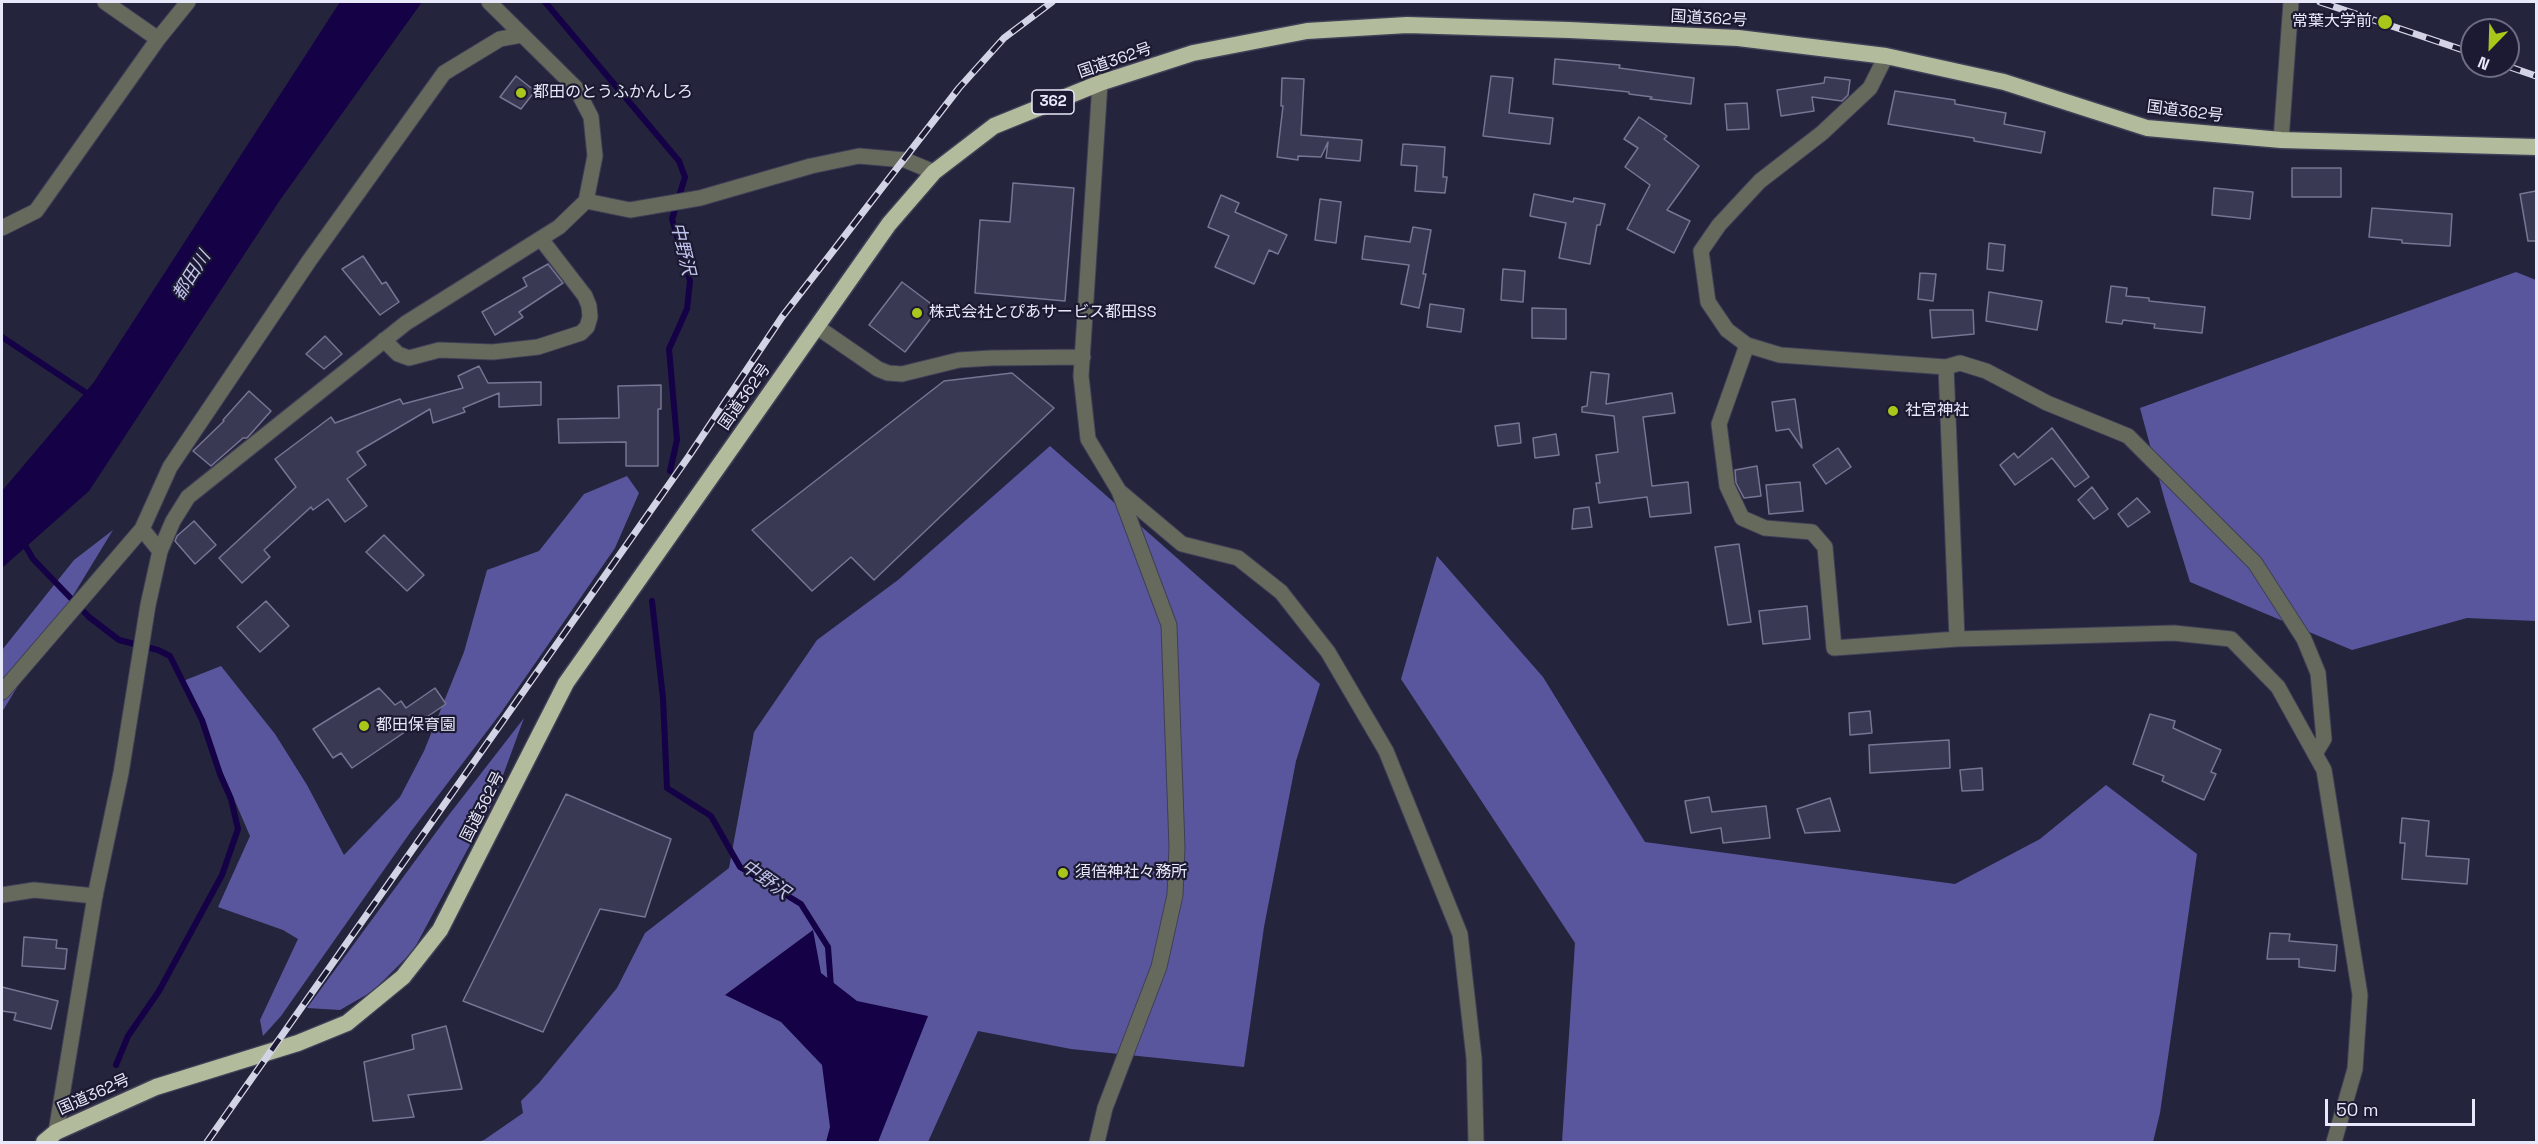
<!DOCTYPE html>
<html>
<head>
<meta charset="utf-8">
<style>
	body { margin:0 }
	#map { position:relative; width:2538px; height:1144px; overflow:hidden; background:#24243d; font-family:"Space Grotesk",sans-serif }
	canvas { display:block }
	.frame { position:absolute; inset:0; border:3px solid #e7e8f9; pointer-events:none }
	.north { position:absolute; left:2460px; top:18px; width:60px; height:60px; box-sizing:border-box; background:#1b1a32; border:2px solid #6d6c82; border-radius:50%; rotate:203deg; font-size:16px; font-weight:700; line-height:24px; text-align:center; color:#e7e8f9 }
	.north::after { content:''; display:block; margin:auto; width:21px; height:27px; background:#a9c71b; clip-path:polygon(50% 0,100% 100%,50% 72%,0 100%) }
	.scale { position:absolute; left:2325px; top:1099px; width:150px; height:27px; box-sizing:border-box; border:3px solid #e7e8f9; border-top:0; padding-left:8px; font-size:18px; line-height:21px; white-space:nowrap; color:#e7e8f9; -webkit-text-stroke:4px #1b1a32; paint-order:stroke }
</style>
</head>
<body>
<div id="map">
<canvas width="2538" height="1144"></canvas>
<div class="frame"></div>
<div class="north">N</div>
<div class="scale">50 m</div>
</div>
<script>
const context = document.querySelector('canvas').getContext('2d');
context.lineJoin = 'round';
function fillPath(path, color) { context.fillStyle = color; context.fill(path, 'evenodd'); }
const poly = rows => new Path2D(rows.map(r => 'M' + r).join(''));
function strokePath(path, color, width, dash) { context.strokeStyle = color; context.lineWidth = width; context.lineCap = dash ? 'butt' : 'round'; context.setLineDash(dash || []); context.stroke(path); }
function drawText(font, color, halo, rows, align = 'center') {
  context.font = font + ' "Space Grotesk","Noto Sans JP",sans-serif'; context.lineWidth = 4.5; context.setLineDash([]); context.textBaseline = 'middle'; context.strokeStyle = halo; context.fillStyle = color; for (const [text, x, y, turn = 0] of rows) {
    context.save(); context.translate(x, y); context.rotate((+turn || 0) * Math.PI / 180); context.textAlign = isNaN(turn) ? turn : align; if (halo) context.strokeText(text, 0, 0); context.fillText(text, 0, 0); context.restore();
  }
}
const forest = poly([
	[2516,272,2536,280,2536,621,2467,618,2352,650,2190,582,2165,501,2140,408],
	[1050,446,1320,684,1296,761,1264,927,1244,1067,1071,1049,978,1031,928,1142,477,1142,484,1140,523,1113,521,1101,539,1083,617,988,645,933,729,868,754,732,817,640,898,580],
	[627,476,639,493,615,548,500,714,412,830,281,1016,263,1036,260,1020,298,939,283,930,218,907,250,836,183,681,221,666,275,734,307,785,344,855,400,797,424,751,464,652,487,570,539,551,584,494],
	[113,530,2,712,2,650,74,560],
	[1437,556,1543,677,1645,842,1955,884,2040,839,2106,785,2197,854,2160,1113,2153,1142,1562,1142,1575,943,1401,679],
	[524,718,494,800,413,951,373,991,340,1010,307,1008,448,816]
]);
const water = poly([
	[340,2,422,2,280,200,89,491,2,568,2,491,94,382],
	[813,930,821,973,857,1001,928,1016,878,1142,826,1142,830,1127,822,1065,781,1022,725,995]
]);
const stream = poly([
	[545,2,679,161,685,177,672,219,690,281,687,309,669,349,677,440,670,471],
	[2,337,91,396],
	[22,540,33,559,89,617,119,640,158,650,170,656,202,720,220,774,231,799,238,829,222,875,159,991,128,1036,116,1065],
	[652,601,663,698,667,788,711,816,740,867,801,904,828,947,831,987]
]);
const building = poly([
	[1555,59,1620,65,1619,68,1694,78,1691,104,1650,99,1652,97,1629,94,1629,92,1553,84,1555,59],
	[516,76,535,91,521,109,500,97,516,76],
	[1491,76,1513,78,1509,113,1553,118,1550,144,1483,136,1491,76],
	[1825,77,1850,80,1848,95,1842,101,1812,97,1814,111,1781,116,1777,90,1824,83,1825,77],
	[1282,78,1304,79,1301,135,1362,140,1360,161,1326,158,1328,142,1321,157,1298,156,1298,160,1277,157,1283,106,1281,106,1282,78],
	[1895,91,1955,100,1955,104,2006,113,2004,124,2045,132,2041,153,1974,141,1974,138,1888,124,1895,91],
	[1747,103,1749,129,1727,130,1725,104,1747,103],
	[1639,117,1667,136,1664,139,1699,166,1667,210,1690,221,1674,253,1627,229,1650,185,1625,167,1638,148,1624,139,1639,117],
	[1403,144,1445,147,1443,177,1447,177,1445,193,1415,191,1417,166,1401,165,1403,144],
	[2292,168,2341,168,2341,197,2292,197,2292,168],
	[1013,183,1074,188,1065,301,975,293,980,220,1010,222,1013,183],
	[2214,188,2253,192,2250,219,2212,215,2214,188],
	[2536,191,2536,241,2528,241,2520,194,2536,191],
	[1534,194,1573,202,1574,198,1605,204,1600,225,1597,225,1590,264,1559,258,1566,223,1530,216,1534,194],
	[1221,195,1239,203,1235,212,1287,235,1278,254,1269,250,1254,284,1215,267,1229,236,1208,227,1221,195],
	[1320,199,1341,202,1336,243,1315,240,1320,199],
	[2372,208,2452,214,2450,246,2402,243,2402,240,2369,237,2372,208],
	[1413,227,1431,230,1423,274,1426,274,1419,308,1401,304,1409,265,1362,259,1365,236,1410,242,1413,227],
	[1989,243,2005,245,2003,271,1987,269,1989,243],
	[363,256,382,284,386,282,399,302,380,315,342,269,363,256],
	[548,264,563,283,519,312,523,317,495,335,482,312,527,286,523,278,548,264],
	[1503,269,1525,271,1523,302,1501,300,1503,269],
	[1920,273,1936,274,1933,301,1918,299,1920,273],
	[902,282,938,309,905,352,869,325,902,282],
	[2111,286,2127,288,2126,296,2149,298,2149,301,2205,307,2202,333,2154,328,2155,324,2123,320,2122,324,2106,322,2111,286],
	[1989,292,2042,301,2037,330,1986,321,1989,292],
	[1430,304,1464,309,1461,332,1427,327,1430,304],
	[1532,308,1566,309,1566,339,1532,338,1532,308],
	[1930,310,1973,310,1974,334,1932,338,1930,310],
	[325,336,342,354,324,369,306,354,325,336],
	[479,366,488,383,541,382,541,405,499,407,499,393,463,408,465,412,433,423,430,409,357,452,366,465,347,479,367,506,345,522,328,499,313,510,311,507,264,550,270,557,242,583,219,558,296,487,275,459,331,417,335,423,400,399,403,404,463,388,458,376,479,366],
	[1591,372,1609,374,1606,404,1672,393,1675,413,1643,417,1652,486,1688,482,1691,513,1650,517,1647,497,1599,503,1596,483,1600,483,1596,455,1618,452,1614,416,1582,412,1582,407,1587,406,1591,372],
	[1012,373,1054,408,874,580,851,557,812,591,752,530,944,381,1012,373],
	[661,385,661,409,658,409,658,466,626,466,626,442,559,443,558,419,619,418,618,386,661,385],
	[249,391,271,411,247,438,243,438,211,466,193,451,224,421,223,420,249,391],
	[1795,399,1802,448,1789,429,1776,431,1772,402,1795,399],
	[1519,423,1521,443,1498,446,1495,426,1519,423],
	[2052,428,2089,477,2075,487,2052,458,2015,485,2000,465,2014,453,2018,458,2052,428],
	[1556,434,1559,455,1535,458,1533,438,1556,434],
	[1838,448,1851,467,1826,484,1813,465,1838,448],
	[1757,466,1761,496,1744,498,1736,483,1735,470,1757,466],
	[1800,482,1803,511,1769,514,1766,485,1800,482],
	[2092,487,2108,509,2094,519,2078,500,2092,487],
	[2137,498,2150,512,2128,527,2118,514,2137,498],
	[1589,507,1592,527,1572,529,1574,509,1589,507],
	[194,521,216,545,195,564,175,541,177,536,194,521],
	[384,535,424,575,407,591,366,552,384,535],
	[1739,544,1751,622,1728,625,1715,547,1739,544],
	[266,601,289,626,260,652,237,627,266,601],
	[1807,606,1810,639,1763,644,1759,611,1807,606],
	[379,688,395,705,401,701,406,708,435,688,446,704,352,768,341,753,333,758,313,729,379,688],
	[1870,711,1872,733,1850,735,1849,713,1870,711],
	[2150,714,2175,721,2173,728,2221,750,2211,772,2216,774,2204,800,2162,781,2164,776,2133,764,2150,714],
	[1949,740,1950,768,1870,773,1869,745,1949,740],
	[1982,768,1983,790,1962,791,1960,770,1982,768],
	[566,794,671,839,645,917,600,909,543,1032,463,1001,566,794],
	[1709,797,1712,812,1766,806,1770,838,1723,843,1721,828,1691,833,1685,801,1709,797],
	[1830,798,1840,831,1805,833,1797,809,1830,798],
	[2402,818,2429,821,2426,856,2469,859,2467,884,2402,879,2405,843,2400,843,2402,818],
	[2270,933,2290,934,2289,941,2337,945,2335,971,2299,967,2299,959,2267,959,2270,933],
	[24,937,57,940,56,948,67,949,65,969,22,966,24,937],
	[2,987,58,1001,51,1029,14,1020,16,1013,2,1011,2,987],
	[446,1026,462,1089,408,1095,414,1117,373,1121,364,1062,414,1049,412,1035,446,1026]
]);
const minor = poly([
	[105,2,158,39],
	[1886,56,1870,88,1822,133,1760,181,1719,225,1701,251,1708,302,1727,330,1747,345,1780,355,1946,367,1957,639,2174,633,2231,639,2278,687,2324,770,2360,995,2355,1069,2334,1142],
	[586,201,630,210,700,198,811,166,859,156,905,160,934,172],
	[2,228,36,211,158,39,188,2],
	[817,327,878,369,888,373,902,374,959,360,991,358,1083,357],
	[384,340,398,354,409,358,439,350,493,352,538,347,581,333,587,327,590,317,589,306,585,296,541,239],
	[1747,345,1719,424,1727,486,1742,518,1765,528,1812,532,1825,547,1834,648,1957,639],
	[1946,367,1960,363,1986,371,2047,403,2128,436,2255,563,2304,639,2318,673,2324,739,2315,754],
	[1119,491,1182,544,1238,558,1281,592,1328,652,1386,751,1460,934,1474,1058,1476,1142],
	[160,551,142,529,170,467,309,261,444,73,500,39,522,35],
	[2,692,142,529],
	[2,895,34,890,95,896],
	[1097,1142,1105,1108,1159,967,1175,895,1177,847,1169,625,1119,491,1088,439,1081,376,1100,83]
]);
const tertiary = poly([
	[2281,140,2291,2],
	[56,1132,95,896,121,773,148,605,160,551,173,521,188,497,406,323,559,227,586,201,595,156,591,117,576,88,489,2]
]);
const trunk = poly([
	[44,1142,56,1132,156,1087,298,1043,347,1023,403,977,440,930,566,683,889,224,934,172,994,126,1100,83,1193,53,1307,31,1407,25,1569,30,1738,38,1886,56,2004,82,2147,128,2281,140,2536,147]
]);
const rail = poly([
	[2320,2,2472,53],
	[2507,66,2536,76],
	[207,1142,689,456,782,317,959,88,1004,38,1052,2]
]);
const markers = [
	[2385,22,8,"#a9c71b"],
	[521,93,6,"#a9c71b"],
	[917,313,6,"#a9c71b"],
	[1893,411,6,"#a9c71b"],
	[364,726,6,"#a9c71b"],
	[1063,873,6,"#a9c71b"]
];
const shields = [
	[1053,102,42]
];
const shieldNames = [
	["362",1053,102]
];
const streetNames = [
	["国道362号",1709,19,3],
	["国道362号",1115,61,-19],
	["国道362号",2185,112,7],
	["国道362号",745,397,-55],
	["国道362号",483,807,-63],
	["国道362号",94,1095,-24]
];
const poiNames = [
	["常葉大学前",2372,22,"right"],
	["都田のとうふかんしろ",533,93],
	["株式会社とぴあサービス都田SS",929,313],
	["社宮神社",1905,411],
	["都田保育園",376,726],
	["須倍神社々務所",1075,873]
];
const waterNames = [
	["中野沢",682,249,77],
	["都田川",192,276,-58],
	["中野沢",765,880,35]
];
fillPath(forest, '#5a569e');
fillPath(water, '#150145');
strokePath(stream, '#150145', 6);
fillPath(building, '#393953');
strokePath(building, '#767694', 1.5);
strokePath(minor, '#3f3f57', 17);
strokePath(tertiary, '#3f3f57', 17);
strokePath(trunk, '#3f3f57', 19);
strokePath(minor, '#666a5d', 15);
strokePath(tertiary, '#666a5d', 15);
strokePath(trunk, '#b2bb9c', 16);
strokePath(rail, '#d2d3e5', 7);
strokePath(rail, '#1b1a32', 4.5, [14]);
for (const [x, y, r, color] of markers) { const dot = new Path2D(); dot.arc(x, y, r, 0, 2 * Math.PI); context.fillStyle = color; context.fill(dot); strokePath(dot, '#1b1a32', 2); }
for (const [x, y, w] of shields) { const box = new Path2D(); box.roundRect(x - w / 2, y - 12, w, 24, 4.5); context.fillStyle = '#1b1a32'; context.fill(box); strokePath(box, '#e7e8f9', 1.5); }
drawText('bold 15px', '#e7e8f9', null, shieldNames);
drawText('16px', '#e7e8f9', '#1b1a32', streetNames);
drawText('16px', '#e7e8f9', '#1b1a32', poiNames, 'left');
drawText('italic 18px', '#c4c5ee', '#1b1a32', waterNames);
</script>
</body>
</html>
